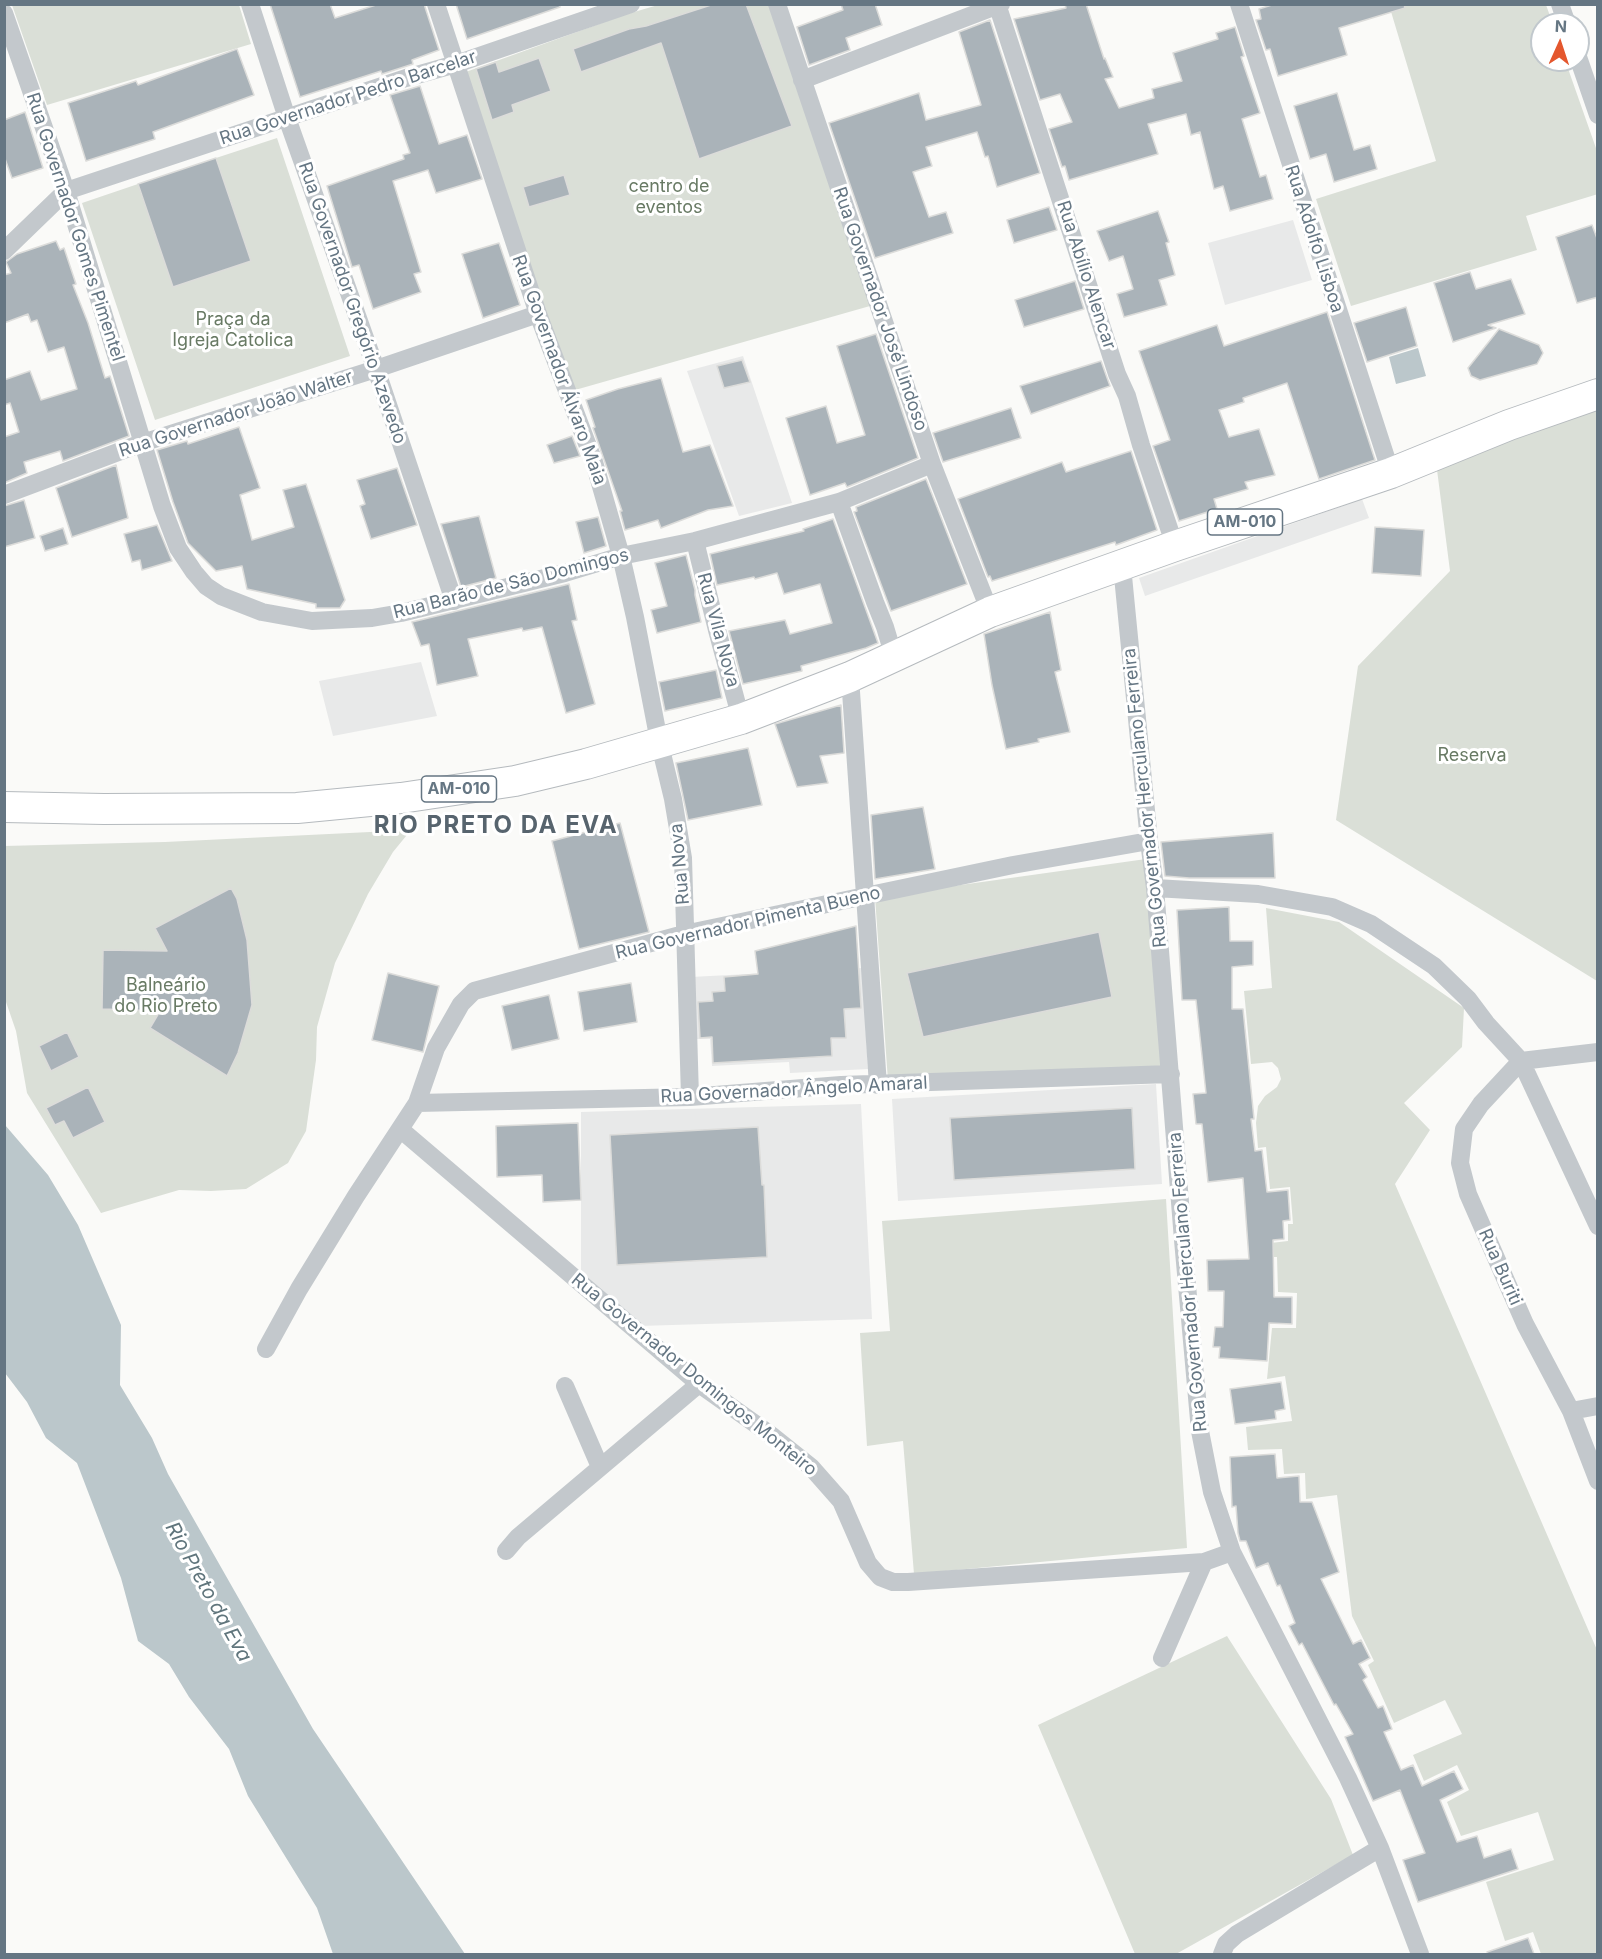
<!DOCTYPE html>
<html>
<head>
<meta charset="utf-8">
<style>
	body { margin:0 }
	#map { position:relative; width:1602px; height:1959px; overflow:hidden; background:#fafaf8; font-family:Inter,sans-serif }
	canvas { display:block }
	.frame { position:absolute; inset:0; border:6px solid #657683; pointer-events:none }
	.north { position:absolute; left:1530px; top:12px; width:60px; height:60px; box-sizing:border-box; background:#fff; border:2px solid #c1c8cd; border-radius:50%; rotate:3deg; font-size:16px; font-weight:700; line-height:24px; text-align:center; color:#657683 }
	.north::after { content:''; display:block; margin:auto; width:21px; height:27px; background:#e4572e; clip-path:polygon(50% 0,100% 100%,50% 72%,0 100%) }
</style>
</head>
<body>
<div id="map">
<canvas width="1602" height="1959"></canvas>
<div class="frame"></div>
<div class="north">N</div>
</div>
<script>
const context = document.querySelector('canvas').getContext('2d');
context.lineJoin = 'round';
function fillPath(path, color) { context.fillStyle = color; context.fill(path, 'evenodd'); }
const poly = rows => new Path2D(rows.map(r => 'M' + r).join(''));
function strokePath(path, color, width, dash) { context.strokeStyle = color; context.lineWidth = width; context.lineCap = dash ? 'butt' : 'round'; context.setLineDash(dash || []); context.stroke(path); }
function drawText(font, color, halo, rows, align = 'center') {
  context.font = font + ' Inter,sans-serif'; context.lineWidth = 6; context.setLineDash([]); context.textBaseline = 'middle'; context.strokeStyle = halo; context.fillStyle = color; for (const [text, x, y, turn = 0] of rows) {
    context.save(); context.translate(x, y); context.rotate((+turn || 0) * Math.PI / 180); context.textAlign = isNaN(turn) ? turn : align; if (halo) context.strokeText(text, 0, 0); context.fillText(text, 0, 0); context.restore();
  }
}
const built = poly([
	[1293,220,1312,280,1225,305,1208,243],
	[743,356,792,503,739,516,687,371],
	[1362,499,1369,518,1145,596,1139,578],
	[421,662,437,716,333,736,319,681],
	[862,968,868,1069,790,1073,789,1062,712,1066,710,1039,694,1039,691,977],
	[1156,1084,1162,1184,898,1201,892,1099],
	[861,1104,872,1319,639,1326,581,1274,581,1112]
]);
const green = poly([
	[12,5,239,5,251,44,47,105],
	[658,5,770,5,870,306,568,392,463,73,624,15],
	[1389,5,1546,5,1553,24,1542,24,1542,60,1565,60,1597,151,1598,194,1526,216,1537,250,1351,306,1316,199,1436,161],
	[277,138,350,356,155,420,82,203,138,184,173,286,250,261,216,158],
	[1597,407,1597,981,1336,820,1358,666,1450,571,1436,462],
	[411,830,393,852,368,894,335,963,317,1027,316,1060,306,1131,288,1163,246,1189,211,1191,179,1190,101,1213,27,1093,16,1031,5,999,4,846,165,842],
	[1146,859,1163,1066,888,1081,875,897],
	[1266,908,1339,922,1464,1008,1462,1047,1404,1103,1430,1130,1395,1184,1597,1650,1597,1954,1541,1954,1533,1932,1505,1941,1486,1882,1554,1860,1538,1812,1461,1836,1447,1802,1469,1790,1457,1765,1424,1781,1413,1755,1462,1734,1445,1700,1394,1723,1368,1665,1374,1661,1352,1616,1337,1495,1306,1499,1305,1473,1284,1474,1282,1449,1248,1450,1246,1427,1292,1421,1285,1376,1267,1379,1272,1328,1296,1328,1297,1293,1278,1292,1277,1257,1263,1257,1262,1244,1288,1241,1288,1224,1293,1224,1290,1187,1270,1189,1266,1147,1258,1148,1256,1123,1258,1106,1265,1096,1277,1087,1281,1079,1278,1068,1272,1062,1251,1064,1244,991,1272,988],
	[1166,1199,1187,1548,914,1574,903,1441,867,1446,860,1333,890,1331,882,1221],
	[1227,1636,1331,1799,1353,1855,1176,1954,1135,1954,1038,1725]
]);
const water = poly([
	[1418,348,1426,376,1396,384,1389,357],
	[5,1125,48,1175,78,1225,121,1325,120,1385,152,1438,168,1474,313,1729,465,1954,333,1954,317,1908,248,1796,229,1749,189,1697,169,1664,138,1641,121,1578,77,1463,46,1438,27,1402,5,1373]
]);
const building = poly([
	[270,4,330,4,335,18,379,4,424,4,439,50,412,60,413,64,382,74,381,71,300,97,270,4],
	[456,4,559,4,560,7,467,39,456,4],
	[714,4,746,4,792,126,699,159,661,43,581,72,573,49,629,29,646,26,714,4],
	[841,4,875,4,882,25,846,38,850,50,809,65,797,27,843,10,841,4],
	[1065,4,1086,4,1104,59,1105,58,1113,77,1105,79,1119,108,1154,98,1152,89,1182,81,1173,53,1218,39,1216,33,1235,27,1244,56,1241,57,1260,113,1242,119,1260,177,1266,175,1273,199,1230,211,1223,186,1214,189,1200,132,1191,135,1186,114,1148,124,1158,154,1069,180,1065,166,1062,167,1049,129,1072,122,1060,94,1040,100,1014,19,1066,8,1065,4],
	[1275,4,1404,4,1405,8,1339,28,1347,55,1278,76,1270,49,1266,50,1256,20,1261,19,1259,9,1275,4],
	[990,20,1040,173,997,187,988,156,985,157,977,132,926,147,932,166,913,172,929,217,946,212,953,233,875,258,829,123,919,93,926,120,981,105,959,32,990,20],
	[237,49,254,95,153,132,155,139,86,161,68,103,136,81,138,85,237,49],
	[539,58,551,91,512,105,514,112,492,120,476,69,496,62,499,72,539,58],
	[420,86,439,144,467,135,482,179,436,193,428,170,393,181,421,272,414,274,421,292,373,309,359,265,352,267,327,186,404,159,403,155,410,153,390,95,420,86],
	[1337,93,1354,150,1370,145,1377,169,1334,182,1326,154,1310,159,1294,106,1337,93],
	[25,112,43,168,12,178,4,156,4,120,25,112],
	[216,158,251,261,173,287,138,184,216,158],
	[564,175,570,195,529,207,523,187,564,175],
	[1049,207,1057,230,1014,243,1007,220,1049,207],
	[1158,211,1169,242,1166,243,1175,275,1159,280,1167,305,1124,317,1117,294,1133,289,1123,256,1109,261,1097,231,1158,211],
	[1592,225,1598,241,1598,297,1577,303,1556,237,1592,225],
	[56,241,60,250,64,248,76,284,73,285,88,323,105,378,110,376,129,436,63,461,60,451,24,462,27,473,4,483,4,437,19,432,10,403,4,405,4,380,30,371,41,400,77,389,64,347,48,352,37,320,31,322,28,314,4,323,4,275,11,273,6,262,17,254,56,241],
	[499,243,520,305,483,318,462,254,499,243],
	[1470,272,1476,289,1511,279,1525,314,1488,325,1496,328,1453,342,1434,283,1470,272],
	[1075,281,1084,309,1024,327,1015,300,1075,281],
	[1406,307,1417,346,1367,362,1354,323,1406,307],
	[1327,312,1375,460,1319,479,1287,383,1243,398,1244,402,1219,410,1229,437,1259,429,1275,475,1245,482,1248,489,1214,499,1217,509,1179,521,1153,446,1170,440,1139,351,1217,325,1224,346,1327,312],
	[1499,329,1539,345,1543,353,1537,364,1480,380,1471,376,1468,368,1499,329],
	[876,334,918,458,847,487,845,483,810,495,786,418,826,406,837,443,865,435,837,346,876,334],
	[742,360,750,382,724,388,717,366,742,360],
	[1101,361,1110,386,1031,414,1020,386,1101,361],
	[661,378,683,452,710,445,733,506,708,510,661,528,658,520,625,530,620,511,622,511,593,428,595,427,586,400,618,389,661,378],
	[1011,408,1021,438,943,462,933,433,1011,408],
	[239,427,260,488,240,495,252,540,294,527,283,490,306,484,345,600,340,608,316,608,316,604,247,589,242,566,216,571,188,543,173,502,157,450,187,441,188,444,239,427],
	[572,436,580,456,554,463,547,445,572,436],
	[1131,451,1157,530,1116,545,1115,542,992,581,990,576,988,577,958,499,1062,462,1066,472,1131,451],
	[116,465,128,518,72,537,56,488,116,465],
	[397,468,417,525,371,539,360,506,365,504,357,480,397,468],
	[926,479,967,584,891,611,854,512,857,511,856,507,926,479],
	[24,500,35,538,4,547,4,506,24,500],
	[479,516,496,578,461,587,441,524,479,516],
	[598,517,606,546,584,553,576,522,598,517],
	[833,519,878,643,866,648,801,666,802,671,743,684,729,631,785,620,790,634,832,623,820,584,784,594,777,573,755,579,754,577,717,585,710,554,804,531,803,529,833,519],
	[157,525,172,561,142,570,140,560,132,562,124,534,157,525],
	[1375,527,1424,530,1421,576,1372,573,1375,527],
	[63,528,68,544,45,551,40,536,63,528],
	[686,555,695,590,695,595,701,622,657,633,651,610,667,606,655,563,686,555],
	[569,584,577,620,572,621,595,704,566,713,542,627,523,631,522,628,468,639,478,676,437,685,429,644,421,646,412,622,569,584],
	[1050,612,1061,670,1055,672,1070,732,1038,739,1039,742,1006,749,992,685,984,634,1050,612],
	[716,670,722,698,665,711,659,682,716,670],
	[841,705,844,753,820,756,828,783,797,787,775,724,841,705],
	[748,748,762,805,688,820,676,763,748,748],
	[923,807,935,869,875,879,871,815,923,807],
	[620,823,649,932,579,949,552,841,620,823],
	[1273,833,1275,878,1189,878,1165,876,1161,842,1273,833],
	[231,888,237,899,247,940,252,1005,238,1053,227,1076,150,1028,160,1011,102,1009,103,950,167,951,155,928,231,888],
	[1229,907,1230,941,1253,941,1253,965,1232,967,1232,1009,1243,1009,1254,1119,1251,1119,1255,1151,1262,1150,1267,1192,1288,1190,1290,1220,1283,1221,1284,1239,1273,1240,1274,1297,1292,1297,1292,1324,1269,1323,1267,1361,1219,1358,1220,1347,1213,1347,1215,1327,1223,1327,1224,1291,1208,1291,1207,1260,1249,1259,1243,1178,1208,1182,1202,1124,1196,1124,1193,1094,1206,1093,1196,1000,1182,1000,1177,910,1229,907],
	[856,926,861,1008,844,1009,846,1038,831,1038,832,1056,713,1063,712,1037,700,1038,698,1002,713,1001,712,992,725,991,724,977,758,974,755,951,856,926],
	[1099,932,1112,997,923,1037,907,973,1099,932],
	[388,973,439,986,423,1052,372,1040,388,973],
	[631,983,637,1022,584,1031,578,992,631,983],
	[549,995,559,1039,512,1050,502,1006,549,995],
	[67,1032,79,1057,51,1071,39,1046,67,1032],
	[88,1087,105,1122,73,1138,64,1121,55,1125,46,1108,88,1087],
	[1132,1108,1135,1169,954,1180,950,1118,1132,1108],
	[578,1123,581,1200,543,1202,542,1175,497,1177,496,1126,578,1123],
	[758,1127,762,1185,764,1185,767,1257,617,1265,610,1135,758,1127],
	[1281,1382,1285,1409,1275,1411,1276,1419,1235,1424,1230,1389,1281,1382],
	[1275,1454,1277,1478,1299,1476,1300,1502,1312,1502,1339,1572,1321,1579,1353,1644,1361,1640,1370,1658,1359,1664,1367,1677,1363,1680,1378,1708,1383,1706,1392,1729,1384,1732,1401,1770,1413,1765,1422,1786,1454,1771,1463,1789,1440,1800,1457,1842,1477,1836,1484,1858,1511,1849,1518,1869,1418,1902,1403,1860,1425,1853,1400,1790,1373,1801,1345,1737,1353,1734,1336,1704,1334,1705,1302,1643,1299,1645,1289,1626,1295,1623,1280,1585,1277,1586,1268,1563,1256,1568,1246,1541,1240,1541,1238,1533,1236,1506,1232,1507,1230,1457,1275,1454],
	[1528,1938,1534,1954,1488,1954,1487,1952,1528,1938]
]);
const minor = poly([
	[250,4,287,118,376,369,454,601],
	[436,4,538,314,594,462,621,556,635,617,659,741,673,799,683,858,690,1097],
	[777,4,932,464,990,612],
	[997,4,1117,374,1127,396,1141,445,1175,546],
	[1239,4,1391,473],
	[1560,4,1567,24],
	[4,13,66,191,162,506,178,548,194,572,206,586,221,596,262,612,312,621,372,618,401,613,565,573,621,556,695,541,839,502,932,464],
	[1578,57,1598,115],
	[802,80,1001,4],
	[4,251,66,191,406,78,456,64,631,4],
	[4,495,142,443,376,369,538,314],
	[839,502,875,602,885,627,894,657],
	[695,541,717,630,741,719],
	[1122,566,1149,841,1155,888,1183,1240,1200,1431,1212,1492,1232,1552,1348,1778,1380,1848,1420,1954],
	[850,677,878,1085],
	[1155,888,1258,894,1332,907,1371,924,1434,966,1468,999,1486,1023,1521,1061,1598,1226],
	[1598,1052,1521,1061,1481,1104,1464,1129,1460,1163,1468,1194,1525,1324,1571,1411,1598,1481],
	[417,1103,690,1097,841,1085,1171,1074],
	[400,1129,699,1384,771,1435,811,1467,841,1501,868,1563,880,1577,893,1582,908,1582,1204,1562,1232,1552],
	[266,1349,299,1289,356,1196,417,1103,436,1048,461,1004,474,991,684,934,1013,865,1149,841],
	[565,1386,600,1467],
	[1571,1411,1598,1406],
	[506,1551,518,1537,699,1384],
	[1162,1658,1204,1562],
	[1222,1954,1226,1944,1237,1934,1380,1848]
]);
const primary = poly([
	[4,807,104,809,297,808,401,798,515,781,586,764,741,719,850,677,990,612,1175,546,1391,473,1509,425,1598,394]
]);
const shields = [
	[1245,522,75],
	[459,789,75]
];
const shieldNames = [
	["AM-010",1245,522],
	["AM-010",459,789]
];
const streetNames = [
	["Rua Governador Pedro Barcelar",348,98,-18],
	["Rua Governador Gomes Pimentel",75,227,72],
	["Rua Adolfo Lisboa",1314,239,72],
	["Rua Abílio Alencar",1086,275,72],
	["Rua Governador Gregório Azevedo",352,303,71],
	["Rua Governador José Lindoso",880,309,71],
	["Rua Governador Álvaro Maia",559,370,70],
	["Rua Governador João Walter",236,414,-18],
	["Rua Barão de São Domingos",511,584,-14],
	["Rua Vila Nova",718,630,75],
	["Rua Governador Herculano Ferreira",1145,798,-96],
	["Rua Nova",680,864,-95],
	["Rua Governador Pimenta Bueno",748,923,-13],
	["Rua Governador Ângelo Amaral",794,1090,-3],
	["Rua Buriti",1500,1267,66],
	["Rua Governador Herculano Ferreira",1188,1282,-95],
	["Rua Governador Domingos Monteiro",694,1375,39]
];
const parkNames = [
	["centro de",669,187],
	["eventos",669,208],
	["Praça da",233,320],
	["Igreja Catolica",233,341],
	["Reserva",1472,756],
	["Balneário",166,986],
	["do Rio Preto",166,1007]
];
const waterNames = [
	["Rio Preto da Eva",208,1592,61]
];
const districtNames = [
	["RIO PRETO DA EVA",496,826]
];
fillPath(built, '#e8e9e9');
fillPath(green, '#dadfd7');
fillPath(water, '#bbc7cb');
fillPath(building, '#aab3b9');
strokePath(building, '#dcdcda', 1.5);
strokePath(primary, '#b5babe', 32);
strokePath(minor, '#c3c8cc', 18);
strokePath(primary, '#fff', 30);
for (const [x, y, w] of shields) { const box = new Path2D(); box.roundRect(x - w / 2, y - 13, w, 26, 4.5); context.fillStyle = '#fff'; context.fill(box); strokePath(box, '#657683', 1.5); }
drawText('bold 16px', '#657683', null, shieldNames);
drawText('18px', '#657683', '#fff', streetNames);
drawText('18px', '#687a64', '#fff', parkNames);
drawText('italic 20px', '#60757c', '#fff', waterNames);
context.letterSpacing = '1.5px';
drawText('bold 24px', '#57646e', '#fff', districtNames);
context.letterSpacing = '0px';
</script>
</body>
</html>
